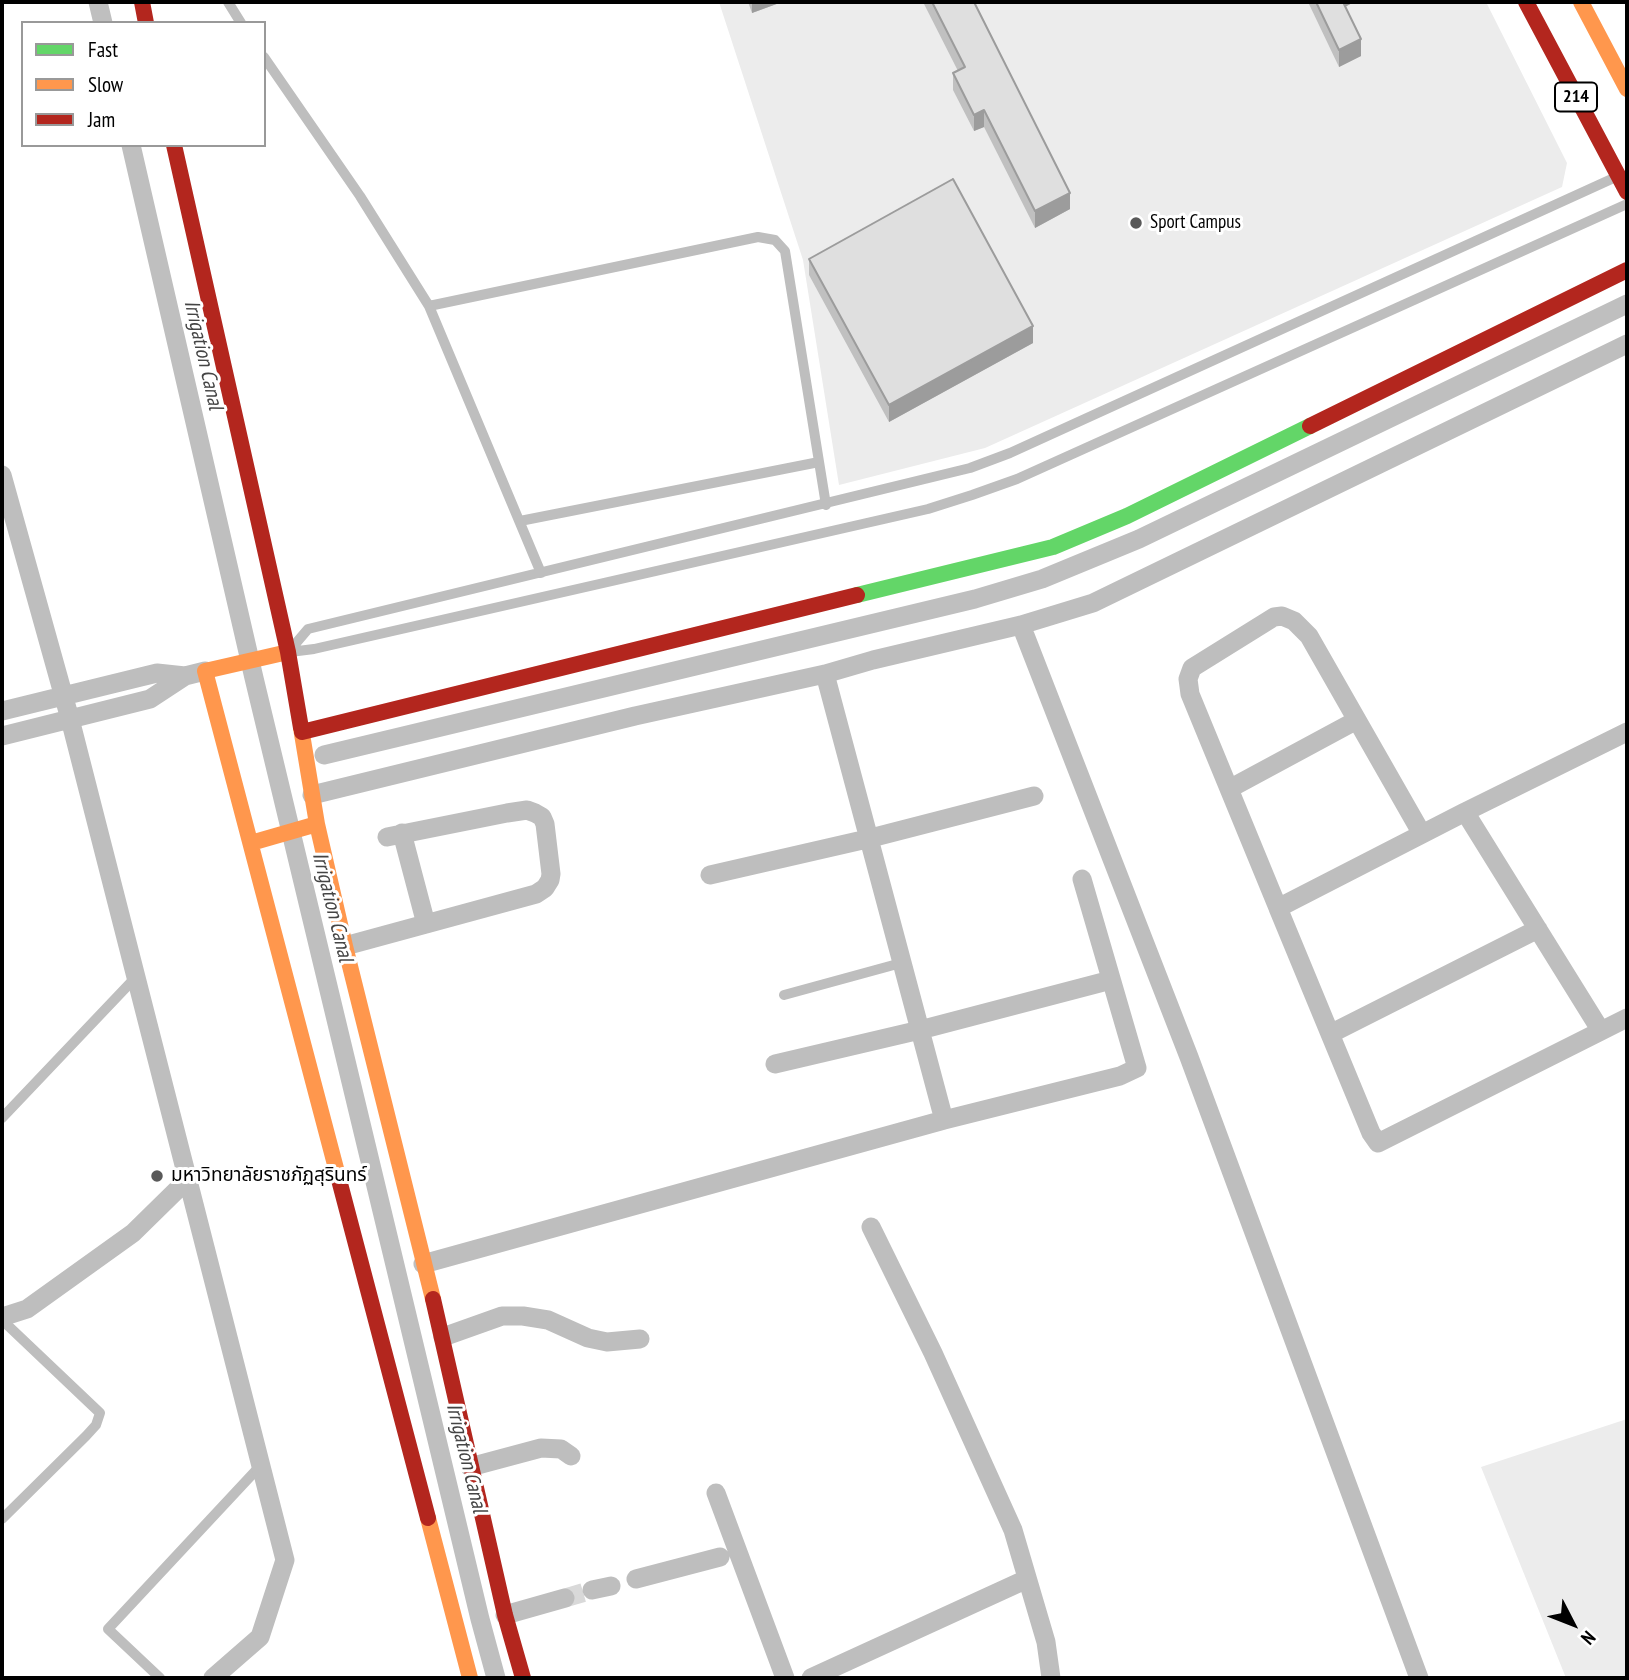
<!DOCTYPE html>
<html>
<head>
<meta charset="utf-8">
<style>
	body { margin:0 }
	#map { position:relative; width:1629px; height:1680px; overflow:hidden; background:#fff; font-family:"PT Sans Narrow",sans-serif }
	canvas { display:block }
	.frame { position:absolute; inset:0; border:4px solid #000; pointer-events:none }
	.legend { position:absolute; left:21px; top:21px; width:245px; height:126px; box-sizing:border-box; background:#fff; border:2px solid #999; margin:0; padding:9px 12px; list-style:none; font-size:21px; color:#000 }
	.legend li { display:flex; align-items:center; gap:14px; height:35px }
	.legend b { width:35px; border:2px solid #999 }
	.north { position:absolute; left:1538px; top:1589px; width:70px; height:70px; -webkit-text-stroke:5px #fff; paint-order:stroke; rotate:132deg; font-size:19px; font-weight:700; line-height:28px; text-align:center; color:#000 }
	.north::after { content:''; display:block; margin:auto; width:24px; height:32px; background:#000; clip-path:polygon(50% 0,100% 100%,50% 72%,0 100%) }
</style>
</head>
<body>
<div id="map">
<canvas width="1629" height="1680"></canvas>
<div class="frame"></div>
<ul class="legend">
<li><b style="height:9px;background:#63d668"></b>Fast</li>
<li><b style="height:9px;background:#ff974d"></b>Slow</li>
<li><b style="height:9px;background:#b3261e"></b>Jam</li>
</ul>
<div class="north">N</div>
</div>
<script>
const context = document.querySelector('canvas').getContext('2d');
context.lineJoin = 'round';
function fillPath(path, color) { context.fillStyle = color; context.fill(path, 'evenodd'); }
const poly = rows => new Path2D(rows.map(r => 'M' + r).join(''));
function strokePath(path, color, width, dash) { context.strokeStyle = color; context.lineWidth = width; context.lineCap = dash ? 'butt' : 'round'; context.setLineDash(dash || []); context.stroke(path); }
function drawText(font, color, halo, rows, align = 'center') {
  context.font = font + ' "PT Sans Narrow","Noto Sans Thai",sans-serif'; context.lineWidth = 6; context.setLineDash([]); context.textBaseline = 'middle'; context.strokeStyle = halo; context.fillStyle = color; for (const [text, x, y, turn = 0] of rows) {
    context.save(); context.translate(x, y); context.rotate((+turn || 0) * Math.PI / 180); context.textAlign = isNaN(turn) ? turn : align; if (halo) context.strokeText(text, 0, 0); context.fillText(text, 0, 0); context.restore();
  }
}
const green = poly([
	[719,2,1486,2,1567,163,1562,187,985,448,839,485,803,260],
	[1627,1419,1627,1678,1566,1678,1481,1467]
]);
const canal = poly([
	[98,2,103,23],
	[131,145,254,678,480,1619,496,1678],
	[324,755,975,599,1042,579,1139,539,1627,304]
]);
const streetTunnel = poly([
	[565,1598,592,1590]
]);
const lane = poly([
	[228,2,241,23],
	[264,57,360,196,429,306,541,573],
	[429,306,758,237,775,240,785,251,826,505],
	[520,521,819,462],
	[291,649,308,629,970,468,1010,453,1616,177],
	[290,652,314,649,928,509,972,495,1017,479,1627,204],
	[784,995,901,963],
	[2,1118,135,978],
	[2,1320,100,1413,96,1425,86,1436,2,1519],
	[160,1678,108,1629,261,1465]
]);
const street = poly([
	[2,475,70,719,285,1560,260,1637,213,1678],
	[1021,625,1189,1057,1419,1678],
	[2,711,157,673,185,676,205,671],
	[1627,732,1465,812,1601,1031,1627,1018],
	[2,736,150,699,185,676],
	[1229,789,1357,720],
	[312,795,635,716,825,674,873,660,1021,625,1093,603,1627,344],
	[1465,812,1278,908,1371,1133,1378,1143,1601,1031],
	[402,833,426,924],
	[710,875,867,839,1034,796],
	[1278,908,1190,694,1188,679,1192,668,1274,617,1282,616,1294,621,1309,636,1422,834],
	[345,946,536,894,545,888,550,880,551,874,545,824,542,817,535,813,527,810,507,813,387,837],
	[1330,1034,1538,929],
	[775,1064,920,1030,1111,980],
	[944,1120,1120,1076,1137,1068,1082,879],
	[871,1227,933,1353,1013,1530,1046,1642,1051,1678],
	[423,1264,944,1120,825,674],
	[2,1317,27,1309,133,1233,187,1180],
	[443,1337,502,1316,523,1316,548,1320,588,1338,607,1342,640,1339],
	[470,1467,541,1448,561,1449,571,1456],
	[716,1493,785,1678],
	[636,1579,720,1557],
	[592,1590,611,1586],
	[505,1615,565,1598],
	[811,1678,1027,1579]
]);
const fast = poly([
	[857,595,1053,547,1127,516,1310,426]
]);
const slow = poly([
	[1581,2,1627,89],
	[288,652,205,671,338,1176],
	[301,728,317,824,345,946,433,1299],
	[251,843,317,824],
	[428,1518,470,1678]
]);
const jam = poly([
	[142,2,146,23],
	[1526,2,1627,192],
	[174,145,288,652,301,728],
	[1310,426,1627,270],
	[302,732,857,595],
	[338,1176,428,1518],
	[433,1299,505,1615,523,1678]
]);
const wall = poly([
	[748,2,782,2,752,13],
	[923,2,974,2,1070,209,1035,228,984,127,974,131,953,90,953,73,958,71],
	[1308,2,1354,2,1345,7,1361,56,1339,67],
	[809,259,1033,343,889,422,809,275]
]);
const shadedWall = poly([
	[752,2,782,2,752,13],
	[1339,2,1354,2,1339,10],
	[1361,39,1361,56,1339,67,1339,50],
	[984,110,984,127,974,131,974,115],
	[1070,193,1070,209,1035,228,1035,211],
	[1033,326,1033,343,889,422,889,405]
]);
const building = poly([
	[932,2,974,2,1070,193,1035,211,984,110,974,115,953,73,965,67,932,2],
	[1316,2,1343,2,1361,39,1339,50,1316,2],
	[953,179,1033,326,889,405,809,259,953,179]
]);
const markers = [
	[1136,223,7,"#595959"],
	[157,1176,7,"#595959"]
];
const shields = [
	[1576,97,42]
];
const shieldNames = [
	["214",1576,97]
];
const poiNames = [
	["Sport Campus",1150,223],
	["มหาวิทยาลัยราชภัฏสุรินทร์",171,1176]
];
const waterNames = [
	["Irrigation Canal",203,355,77],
	["Irrigation Canal",332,907,76],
	["Irrigation Canal",466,1458,76]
];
fillPath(green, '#ececec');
strokePath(canal, '#bfbfbf', 19);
strokePath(streetTunnel, '#d9d9d9', 19, [19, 10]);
strokePath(lane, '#bebebe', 10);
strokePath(street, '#bebebe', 19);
strokePath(fast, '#63d668', 16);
strokePath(slow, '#ff974d', 16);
strokePath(jam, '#b3261e', 16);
fillPath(wall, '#c0c0c0');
fillPath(shadedWall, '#9c9c9c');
fillPath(building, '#dfdfdf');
strokePath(building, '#9c9c9c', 2);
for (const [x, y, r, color] of markers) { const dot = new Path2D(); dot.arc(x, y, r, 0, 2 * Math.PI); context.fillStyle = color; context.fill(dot); strokePath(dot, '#fff', 2.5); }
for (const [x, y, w] of shields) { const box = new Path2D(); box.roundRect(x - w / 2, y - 14.5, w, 29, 5); context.fillStyle = '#fff'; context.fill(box); strokePath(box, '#000', 2); }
drawText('bold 18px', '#000', null, shieldNames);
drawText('19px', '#000', '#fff', poiNames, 'left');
drawText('italic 21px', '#444', '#fff', waterNames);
</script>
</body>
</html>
